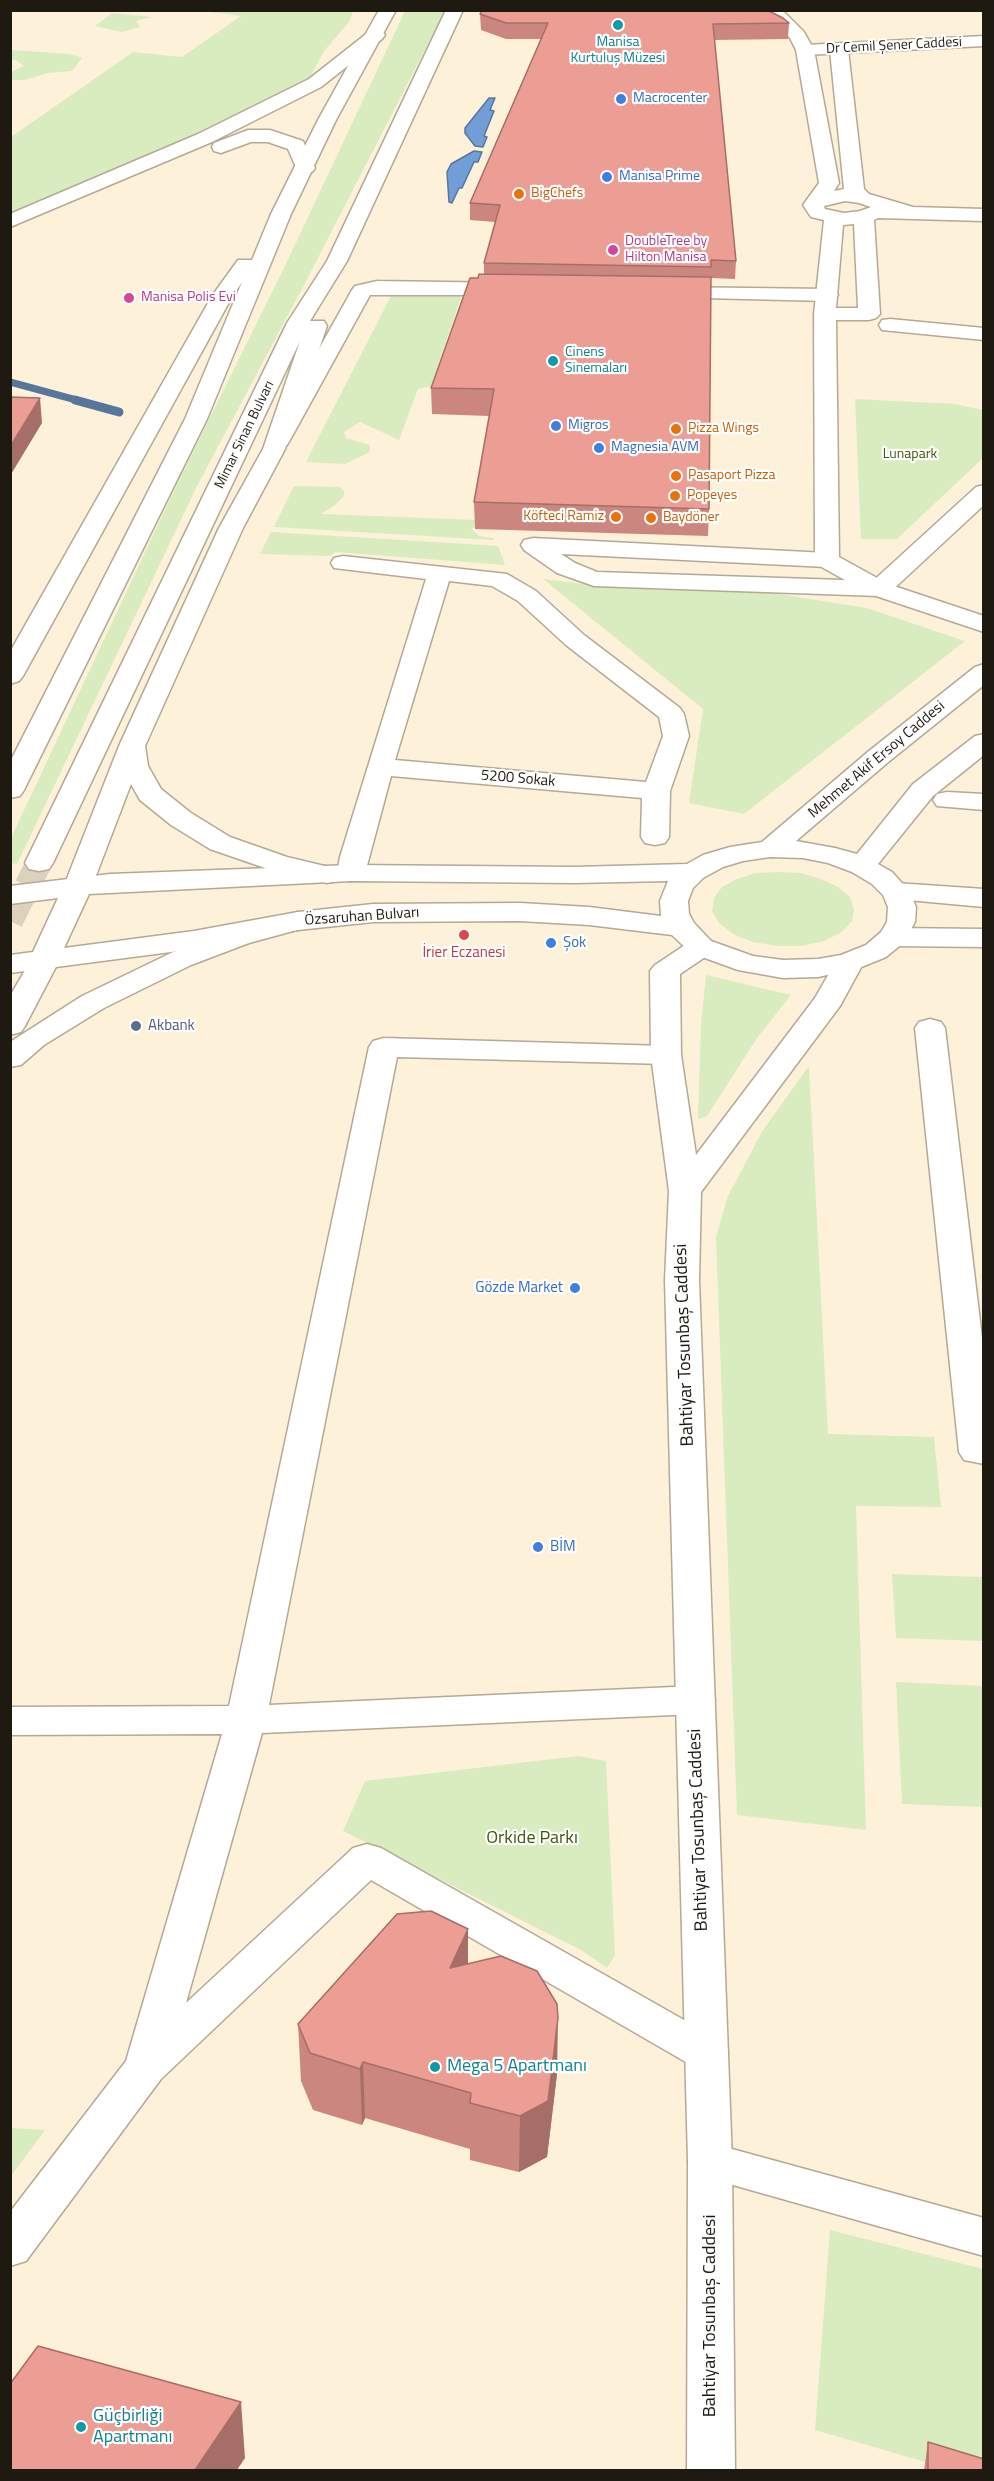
<!DOCTYPE html>
<html>
<head>
<meta charset="utf-8">
<style>
	body { margin:0 }
	#map { position:relative; width:994px; height:2481px; overflow:hidden; background:#fef1da; font-family:"Titillium Web",sans-serif }
	canvas { display:block }
	.frame { position:absolute; inset:0; border:12px solid #1e1a12; pointer-events:none }
</style>
</head>
<body>
<div id="map">
<canvas width="994" height="2481"></canvas>
<div class="frame"></div>
</div>
<script>
const context = document.querySelector('canvas').getContext('2d');
context.lineJoin = 'round';
function fillPath(path, color) { context.fillStyle = color; context.fill(path, 'evenodd'); }
const poly = rows => new Path2D(rows.map(r => 'M' + r).join(''));
function strokePath(path, color, width, dash) { context.strokeStyle = color; context.lineWidth = width; context.lineCap = dash ? 'butt' : 'round'; context.setLineDash(dash || []); context.stroke(path); }
function drawText(font, color, halo, rows, align = 'center') {
  context.font = font + ' "Titillium Web",sans-serif'; context.lineWidth = 4.5; context.setLineDash([]); context.textBaseline = 'middle'; context.strokeStyle = halo; context.fillStyle = color; for (const [text, x, y, turn = 0] of rows) {
    context.save(); context.translate(x, y); context.rotate((+turn || 0) * Math.PI / 180); context.textAlign = isNaN(turn) ? turn : align; if (halo) context.strokeText(text, 0, 0); context.fillText(text, 0, 0); context.restore();
  }
}
const green = poly([
	[203,11,353,11,349,22,324,51,310,77,199,132,11,213,11,137,133,52,182,57,241,16],
	[405,11,445,11,304,285,197,486,17,864,11,863,11,838,177,484,284,268],
	[112,13,152,17,136,21,140,27,122,32,95,26],
	[11,50,70,54,82,58,72,71,48,73,25,80,11,80,11,72,24,66,16,60,11,59],
	[393,292,462,294,431,386,418,389,399,440,360,422,344,432,346,438,370,445,370,451,366,454,345,464,306,462],
	[855,399,955,404,983,410,983,458,897,539,861,539],
	[294,486,340,487,344,491,344,496,334,506,321,514,477,520,477,527,471,528,479,536,494,538,494,540,274,527],
	[271,532,498,546,505,565,335,552,330,556,260,554],
	[543,579,609,587,759,591,867,608,965,641,744,814,689,803,703,709],
	[778,872,800,873,821,879,838,887,850,897,854,909,852,921,842,932,824,941,802,946,777,946,753,942,733,934,719,923,712,911,714,898,722,887,737,879,756,873],
	[706,975,791,995,757,1038,707,1116,698,1119,701,1025],
	[809,1066,828,1434,934,1437,941,1507,856,1506,866,1830,737,1815,716,1237,728,1196,763,1130],
	[892,1574,983,1577,983,1641,896,1638],
	[896,1682,983,1686,983,1807,902,1804],
	[579,1756,606,1761,615,1955,607,1968,581,1950,343,1831,365,1781],
	[11,2128,45,2130,11,2176,10,2128],
	[830,2230,983,2269,983,2470,953,2470,815,2430]
]);
const water = poly([
	[489,98,495,98,490,110,494,111,484,136,487,137,483,147,475,146,465,133,465,128,489,98],
	[474,151,482,152,478,162,474,162,462,188,459,188,452,203,449,202,447,172,451,164,474,151]
]);
const streamFar1 = poly([
	[10,382,80,401]
]);
const stream = poly([
	[75,400,119,412]
]);
const highwayTunnel = poly([
	[10,921,39,863]
]);
const street = poly([
	[984,36,984,46,805,55,799,54,796,50,799,46,805,45,984,36],
	[377,281,511,283,518,285,521,289,518,293,511,295,370,295,290,440,287,445,279,447,271,445,268,440,352,290,355,286,377,281],
	[668,287,828,289,835,291,838,295,835,299,828,301,661,297,658,293,661,289,668,287],
	[890,319,984,328,984,340,882,330,879,325,882,320,890,319],
	[984,485,984,505,888,594,879,596,594,586,557,573,524,550,521,545,524,540,533,538,827,553,836,555,839,560,836,565,827,567,561,554,575,563,597,572,873,581,976,487,984,485],
	[343,556,507,574,536,591,584,635,680,708,684,714,689,736,670,791,669,837,665,843,655,845,645,843,641,837,642,798,391,776,365,873,361,879,351,881,341,879,337,873,340,857,426,579,334,568,331,563,334,558,343,556],
	[449,581,492,586,518,601,566,645,659,717,663,736,646,782,395,760,449,581],
	[947,792,984,794,984,810,937,806,933,800,937,794,947,792],
	[930,1019,941,1022,945,1028,984,1355,984,1464,964,1460,959,1452,915,1028,919,1022,930,1019],
	[384,1038,666,1046,677,1049,681,1055,677,1061,666,1064,397,1057,269,1705,696,1686,710,1690,715,1700,710,1710,696,1714,262,1733,186,2003,353,1848,367,1844,381,1848,721,2041,728,2053,721,2065,706,2070,691,2065,371,1880,161,2079,26,2261,10,2266,10,2212,126,2061,222,1734,10,1735,10,1707,229,1706,369,1047,373,1041,384,1038],
	[710,2143,984,2218,984,2256,694,2174,688,2161,694,2148,710,2143]
]);
const secondary = poly([
	[764,10,782,10,804,32,814,50,839,183,834,191,844,189,830,50,833,46,839,45,845,46,848,50,864,189,869,194,913,207,984,209,984,221,878,218,874,220,880,314,876,318,869,320,836,320,839,557,888,584,984,616,984,632,870,594,818,565,815,560,814,314,824,220,811,217,803,205,819,183,796,50,790,38,764,10],
	[845,201,859,203,871,207,860,211,844,213,825,209,824,206,845,201],
	[854,224,858,308,836,308,843,225,854,224],
	[376,30,382,31,385,35,382,39,321,87,212,142,10,227,10,214,198,134,309,79,370,31,376,30],
	[248,130,270,130,303,141,315,168,312,172,298,172,288,149,268,142,251,142,221,153,214,151,212,147,214,143,248,130],
	[896,883,984,889,984,907,886,898,882,892,886,886,896,883],
	[893,928,984,929,984,947,893,946,883,943,878,937,883,931,893,928],
	[701,938,711,941,716,947,711,953,680,974,681,1055,696,1155,815,998,839,956,849,953,859,956,864,962,840,1006,701,1192,699,1280,732,2161,735,2470,687,2470,688,2161,665,1280,669,1191,651,1055,650,971,655,965,691,941,701,938]
]);
const primary = poly([
	[984,664,984,685,887,763,796,841,835,848,857,854,913,784,975,736,984,734,984,755,933,796,878,864,892,872,910,892,916,907,915,922,903,943,886,957,859,968,818,977,783,978,738,970,691,953,672,935,589,925,520,921,373,922,298,930,194,949,10,973,10,955,33,952,58,898,10,904,10,886,110,874,351,865,575,867,687,864,703,855,730,847,762,842,869,751,975,667,984,664],
	[770,857,803,858,828,863,852,872,872,884,883,895,888,907,887,922,881,932,866,945,841,955,818,959,783,960,753,956,711,941,694,923,689,914,688,901,693,888,703,878,723,867,743,861,770,857],
	[351,881,575,883,668,881,660,901,661,916,589,907,520,903,373,904,298,912,194,931,64,948,89,894,351,881]
]);
const highway = poly([
	[379,10,396,10,336,120,291,214,207,419,24,790,20,796,10,798,10,762,185,419,242,282,232,297,23,676,19,681,10,684,10,652,212,296,238,260,252,260,271,214,318,120,379,10],
	[446,10,463,10,347,261,310,321,324,321,327,326,285,449,243,528,145,746,148,766,161,789,191,813,230,837,287,857,337,869,341,875,337,881,327,883,268,869,210,849,171,825,140,800,131,784,92,886,88,892,78,895,68,892,64,886,119,746,219,528,263,449,300,341,53,863,49,869,39,871,29,869,25,863,287,323,327,261,446,10],
	[298,912,308,915,312,921,308,927,249,943,191,965,104,1008,44,1045,21,1065,10,1067,10,1042,82,996,171,953,229,931,298,912],
	[44,952,54,955,59,961,25,1026,21,1032,10,1035,10,996,34,955,44,952]
]);
const wall = poly([
	[480,14,789,23,788,39,714,40,736,261,735,279,711,278,709,509,708,536,475,529,474,502,489,416,432,414,431,388,478,278,484,274,484,263,495,222,470,220,470,203,541,39,506,39,481,30],
	[468,1929,468,1964,557,2074,547,2157,519,2172,470,2160,470,2149,365,2118,362,2125,313,2110,301,2081,298,2024],
	[928,2442,984,2470,924,2470]
]);
const shadedWall = poly([
	[40,398,42,423,10,476,10,447],
	[468,1929,468,1986,450,1968],
	[558,2018,557,2074,547,2157,519,2172,520,2116],
	[363,2062,365,2118,362,2125,360,2069],
	[241,2402,245,2458,237,2470,195,2470]
]);
const building = poly([
	[482,10,767,10,783,18,789,23,713,24,736,261,711,260,711,267,484,263,500,205,470,203,548,23,506,23,480,14,482,10],
	[479,274,711,277,709,509,474,502,494,389,431,388,470,278,478,278,479,274],
	[10,397,40,398,10,447,10,397],
	[431,1911,468,1929,450,1968,501,1956,537,1971,557,2004,558,2018,548,2101,520,2116,470,2103,471,2093,363,2062,360,2069,310,2053,298,2024,397,1914,431,1911],
	[38,2346,241,2402,195,2470,10,2470,10,2384,38,2346],
	[928,2442,984,2459,984,2470,928,2470,928,2442]
]);
const markers = [
	[618,25,6,"#0f9aa8"],
	[621,99,6,"#3f7fe0"],
	[607,177,6,"#3f7fe0"],
	[519,194,6,"#e8710a"],
	[613,250,6,"#d1479c"],
	[129,298,6,"#d1479c"],
	[553,361,6,"#0f9aa8"],
	[556,426,6,"#3f7fe0"],
	[676,429,6,"#e8710a"],
	[599,448,6,"#3f7fe0"],
	[676,476,6,"#e8710a"],
	[675,496,6,"#e8710a"],
	[616,517,6,"#e8710a"],
	[651,518,6,"#e8710a"],
	[464,935,6,"#e0444e"],
	[551,943,6,"#3f7fe0"],
	[136,1026,6,"#5c6f8a"],
	[575,1288,6,"#3f7fe0"],
	[538,1547,6,"#3f7fe0"],
	[435,2067,6,"#0f9aa8"],
	[81,2427,6,"#0f9aa8"]
];
const farCulturenames = [
	["Manisa",618,43],
	["Kurtuluş Müzesi",618,59],
	["Cinens",565,353,"left"],
	["Sinemaları",565,369,"left"]
];
const farStreetnames = [
	["Dr Cemil Şener Caddesi",894,46,-3],
	["Mimar Sinan Bulvarı",245,435,-64]
];
const farShopnames = [
	["Macrocenter",633,99],
	["Manisa Prime",619,177],
	["Migros",568,426],
	["Magnesia AVM",611,448]
];
const farFoodnames = [
	["BigChefs",531,194],
	["Pizza Wings",688,429],
	["Pasaport Pizza",688,476],
	["Popeyes",687,496],
	["Köfteci Ramiz",604,517,"right"],
	["Baydöner",663,518]
];
const farHotelnames = [
	["DoubleTree by",625,242],
	["Hilton Manisa",625,258],
	["Manisa Polis Evi",141,298]
];
const farParknames = [
	["Lunapark",910,455]
];
const streetNames = [
	["Mehmet Akif Ersoy Caddesi",877,760,-40],
	["5200 Sokak",518,779,5],
	["Özsaruhan Bulvarı",362,917,-4]
];
const shopNames = [
	["Şok",563,943],
	["Gözde Market",563,1288,"right"],
	["BİM",550,1547]
];
const healthNames = [
	["İrier Eczanesi",464,953]
];
const serviceNames = [
	["Akbank",148,1026]
];
const nearStreetnames = [
	["Bahtiyar Tosunbaş Caddesi",685,1345,-92],
	["Bahtiyar Tosunbaş Caddesi",699,1830,-92],
	["Bahtiyar Tosunbaş Caddesi",711,2316,-90]
];
const nearParknames = [
	["Orkide Parkı",532,1839]
];
const nearCulturenames = [
	["Mega 5 Apartmanı",447,2067],
	["Güçbirliği",93,2417],
	["Apartmanı",93,2438]
];
fillPath(green, '#d8ecbf');
fillPath(water, '#719ed6');
strokePath(water, '#58769b', 1.5);
strokePath(streamFar1, '#58769b', 7);
strokePath(stream, '#58769b', 9);
strokePath(highwayTunnel, '#dcd1bc', 26, [26, 13]);
strokePath(street, '#b4a993', 3);
strokePath(secondary, '#b4a993', 3);
strokePath(primary, '#b4a993', 3);
strokePath(highway, '#b4a993', 3);
fillPath(street, '#fff');
fillPath(secondary, '#fff');
fillPath(primary, '#fff');
fillPath(highway, '#fff');
fillPath(wall, '#cb877f');
fillPath(shadedWall, '#a56e68');
fillPath(building, '#ec9d94');
strokePath(building, '#a56e68', 1.5);
for (const [x, y, r, color] of markers) { const dot = new Path2D(); dot.arc(x, y, r, 0, 2 * Math.PI); context.fillStyle = color; context.fill(dot); strokePath(dot, '#fff', 2); }
drawText('14px', '#0d838f', '#fff', farCulturenames);
drawText('14px', '#1e1a12', '#fff', farStreetnames);
drawText('14px', '#366cbe', '#fff', farShopnames, 'left');
drawText('14px', '#c56008', '#fff', farFoodnames, 'left');
drawText('14px', '#b23c85', '#fff', farHotelnames, 'left');
drawText('14px', '#3e570b', '#fff', farParknames);
drawText('15px', '#1e1a12', '#fff', streetNames);
drawText('15px', '#366cbe', '#fff', shopNames, 'left');
drawText('15px', '#be3a42', '#fff', healthNames);
drawText('15px', '#4e5e75', '#fff', serviceNames, 'left');
drawText('18px', '#1e1a12', '#fff', nearStreetnames);
drawText('18px', '#3e570b', '#fff', nearParknames);
drawText('18px', '#0d838f', '#fff', nearCulturenames, 'left');
</script>
</body>
</html>
